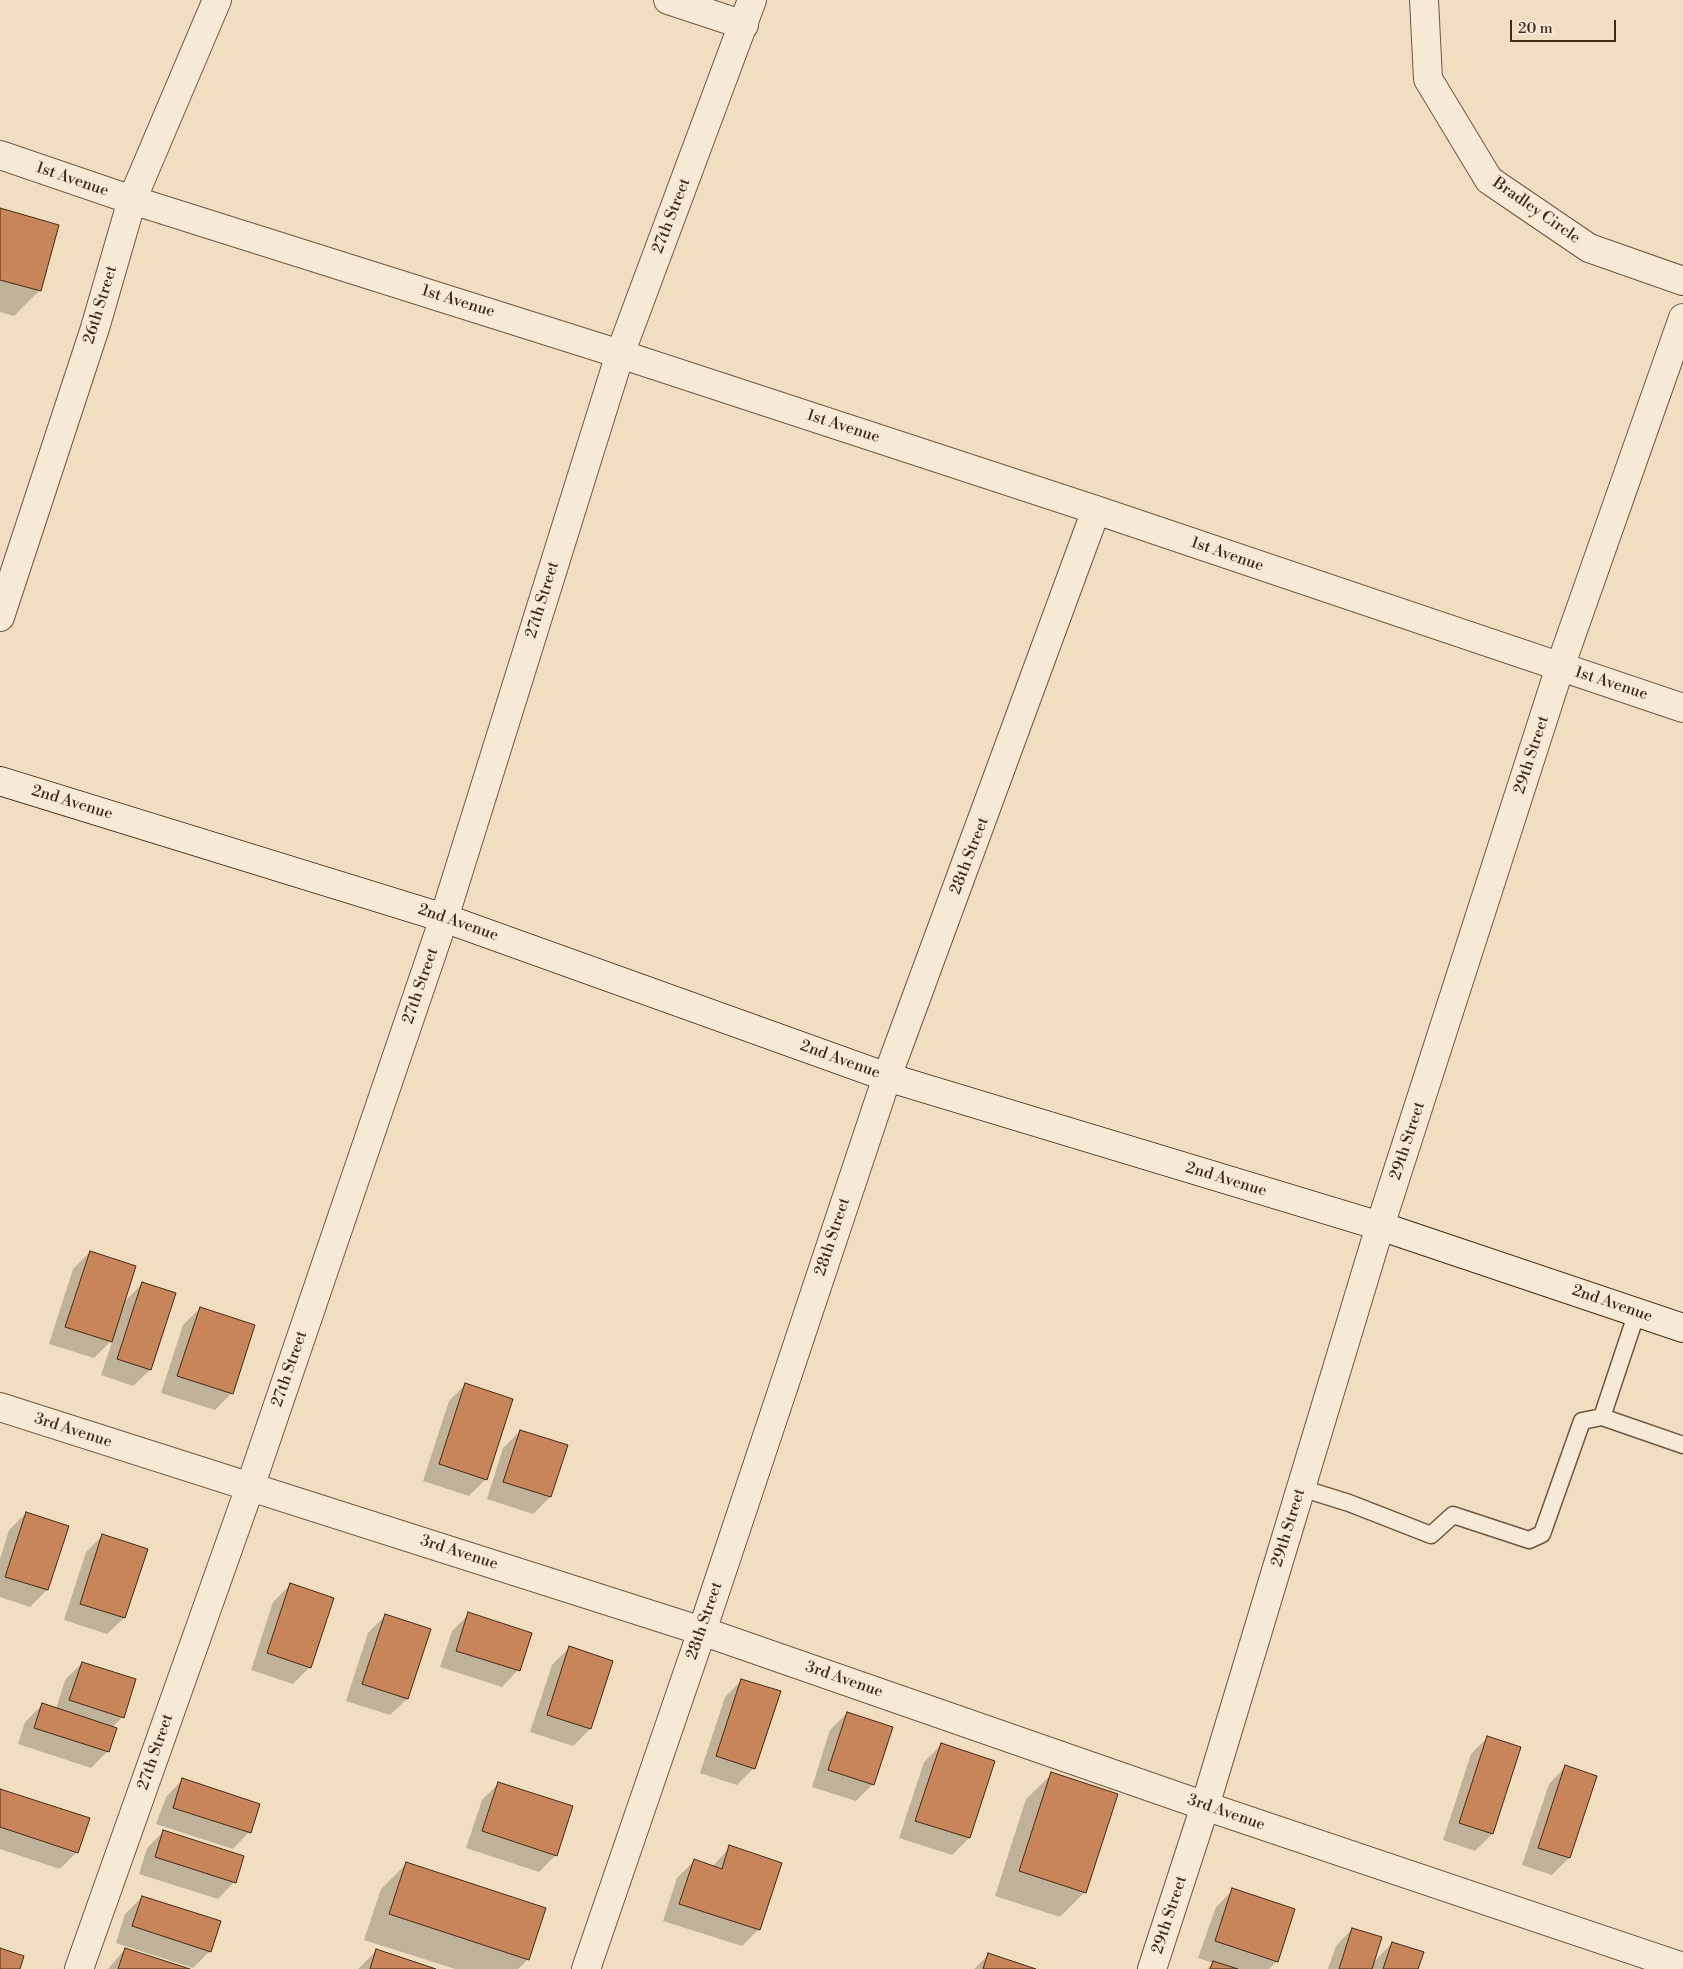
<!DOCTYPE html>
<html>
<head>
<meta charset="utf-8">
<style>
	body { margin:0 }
	#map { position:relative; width:1683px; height:1969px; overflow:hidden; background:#f1dec0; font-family:"Libre Bodoni",serif }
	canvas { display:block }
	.scale { position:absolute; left:1510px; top:20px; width:106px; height:22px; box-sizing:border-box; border:2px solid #412a16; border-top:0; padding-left:6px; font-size:15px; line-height:18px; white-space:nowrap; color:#412a16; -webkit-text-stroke:4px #f6ead6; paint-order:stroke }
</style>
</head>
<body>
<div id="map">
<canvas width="1683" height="1969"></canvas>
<div class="scale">20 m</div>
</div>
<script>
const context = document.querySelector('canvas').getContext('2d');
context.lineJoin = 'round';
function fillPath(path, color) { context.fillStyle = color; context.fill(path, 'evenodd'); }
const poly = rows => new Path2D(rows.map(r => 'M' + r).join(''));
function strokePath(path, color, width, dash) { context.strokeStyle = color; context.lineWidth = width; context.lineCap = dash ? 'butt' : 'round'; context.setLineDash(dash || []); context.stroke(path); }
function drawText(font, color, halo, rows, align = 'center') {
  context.font = font + ' "Libre Bodoni",serif'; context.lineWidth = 4; context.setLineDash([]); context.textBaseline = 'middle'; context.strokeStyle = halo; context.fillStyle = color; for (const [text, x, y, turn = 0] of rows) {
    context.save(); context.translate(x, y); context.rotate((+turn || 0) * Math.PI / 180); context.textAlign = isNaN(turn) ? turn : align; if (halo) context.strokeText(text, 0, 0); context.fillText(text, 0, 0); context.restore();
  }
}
const shadow = poly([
	[0,209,40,290,14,316,0,312],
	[90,1252,123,1303,143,1283,150,1370,133,1386,101,1375,113,1339,94,1358,49,1344,73,1269],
	[200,1308,232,1393,215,1410,161,1393,183,1325],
	[466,1384,486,1479,469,1496,423,1481,449,1401],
	[520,1431,566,1446,550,1497,533,1514,487,1499,503,1448],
	[26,1513,67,1527,47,1590,30,1607,0,1597,0,1559,9,1530],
	[103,1535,124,1618,107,1634,64,1620,86,1552],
	[290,1585,310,1667,293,1684,251,1670,273,1602],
	[469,1614,530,1634,518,1670,502,1687,440,1667,452,1631],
	[385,1616,407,1699,390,1715,346,1701,368,1633],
	[569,1648,612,1662,590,1729,573,1746,530,1732,552,1665],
	[82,1663,122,1717,112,1728,108,1751,91,1768,18,1744,25,1722,42,1705,56,1709,65,1680],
	[742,1680,754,1768,737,1785,700,1773,725,1697],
	[847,1713,873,1784,856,1801,812,1787,830,1730],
	[1488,1737,1520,1748,1492,1834,1475,1851,1443,1840,1471,1754],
	[941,1745,994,1762,969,1838,952,1855,899,1838,924,1762],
	[1565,1767,1595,1776,1569,1858,1552,1875,1522,1865,1549,1784],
	[1052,1774,1085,1892,1060,1917,995,1896,1026,1799],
	[182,1780,249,1832,233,1849,156,1824,166,1797],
	[499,1783,556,1855,539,1872,466,1848,482,1800],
	[0,1790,77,1852,60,1869,0,1849],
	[164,1831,234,1882,218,1899,139,1874,147,1848],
	[730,1847,759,1929,742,1946,663,1921,677,1878,694,1861,712,1867],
	[406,1864,528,1959,518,1969,455,1969,364,1940,381,1889],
	[1233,1890,1277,1961,1269,1969,1207,1969,1213,1963,1198,1958,1216,1907],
	[142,1897,210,1951,193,1968,116,1943,125,1914],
	[1352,1929,1373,1963,1392,1943,1417,1969,1328,1969,1336,1946],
	[125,1949,186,1969,108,1969],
	[376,1951,432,1969,358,1969],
	[988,1955,1032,1969,974,1969]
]);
const building = poly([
	[0,208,59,225,41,291,0,280,0,208],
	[90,1251,136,1266,112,1342,65,1327,90,1251],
	[142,1282,176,1293,151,1370,117,1359,142,1282],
	[200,1307,255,1325,233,1394,177,1376,200,1307],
	[465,1383,513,1399,487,1480,439,1464,465,1383],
	[520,1430,568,1445,551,1497,503,1482,520,1430],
	[26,1512,69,1526,48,1590,5,1577,26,1512],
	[102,1534,148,1549,125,1618,80,1604,102,1534],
	[290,1583,334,1598,311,1668,267,1653,290,1583],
	[468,1612,532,1633,520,1671,456,1651,468,1612],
	[385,1614,431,1629,408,1699,362,1684,385,1614],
	[569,1646,613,1661,591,1729,547,1715,569,1646],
	[82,1662,136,1679,124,1718,69,1700,82,1662],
	[741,1679,781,1691,755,1769,716,1756,741,1679],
	[42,1703,117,1728,109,1752,34,1728,42,1703],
	[847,1712,893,1727,874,1785,828,1770,847,1712],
	[1487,1736,1521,1747,1493,1834,1459,1823,1487,1736],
	[941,1743,995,1761,970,1838,915,1821,941,1743],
	[1565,1765,1597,1776,1570,1858,1538,1848,1565,1765],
	[1051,1772,1118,1794,1086,1893,1019,1871,1051,1772],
	[182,1778,260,1804,251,1833,173,1808,182,1778],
	[498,1782,573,1806,557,1856,482,1831,498,1782],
	[0,1789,90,1818,78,1853,0,1827,0,1789],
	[163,1830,244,1856,236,1883,155,1857,163,1830],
	[729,1845,782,1863,760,1930,679,1904,694,1859,722,1869,729,1845],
	[406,1862,546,1908,529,1960,389,1914,406,1862],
	[1232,1888,1295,1909,1278,1962,1215,1941,1232,1888],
	[142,1896,221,1921,211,1952,132,1926,142,1896],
	[1352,1928,1382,1937,1372,1969,1339,1969,1352,1928],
	[1392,1942,1424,1952,1418,1969,1383,1969,1392,1942],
	[0,1948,24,1956,20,1969,0,1969,0,1948],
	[125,1948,190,1969,118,1969,125,1948],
	[376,1949,436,1969,370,1969,376,1949],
	[988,1953,1036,1969,983,1969,988,1953],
	[1213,1961,1238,1969,1210,1969,1213,1961]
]);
const service = poly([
	[1602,1417,1637,1312],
	[1301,1488,1349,1503,1431,1535,1453,1515,1529,1540,1542,1534,1582,1421,1602,1417,1683,1445]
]);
const minor = poly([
	[668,0,744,25],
	[1424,0,1428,79,1489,180,1589,248,1683,281],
	[0,155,132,200,620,354,1096,510,1683,708],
	[0,617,95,328,132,200,217,0],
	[0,1407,702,1631,1205,1806,1683,1967],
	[79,1969,250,1487,444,918,620,354,752,0],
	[586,1969,702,1631,887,1077,1096,510],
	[1152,1969,1205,1806,1380,1226,1560,667,1683,318]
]);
const secondary = poly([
	[0,781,444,918,887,1077,1380,1226,1683,1328]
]);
const streetNames = [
	["1st Avenue",72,180,19],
	["Bradley Circle",1536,211,35],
	["27th Street",672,216,-69],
	["1st Avenue",458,302,17],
	["26th Street",101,305,-73],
	["1st Avenue",843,427,18],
	["1st Avenue",1227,555,19],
	["27th Street",543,600,-73],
	["1st Avenue",1611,684,18],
	["29th Street",1532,755,-72],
	["2nd Avenue",72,803,17],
	["28th Street",970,856,-69],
	["2nd Avenue",458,923,19],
	["27th Street",421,986,-71],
	["2nd Avenue",840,1060,20],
	["29th Street",1408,1141,-72],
	["2nd Avenue",1226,1180,17],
	["28th Street",833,1237,-72],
	["2nd Avenue",1612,1304,19],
	["27th Street",290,1369,-71],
	["3rd Avenue",73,1431,18],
	["29th Street",1289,1528,-73],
	["3rd Avenue",459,1553,18],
	["28th Street",705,1621,-71],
	["3rd Avenue",844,1680,19],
	["27th Street",156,1752,-71],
	["3rd Avenue",1226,1813,19],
	["29th Street",1170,1915,-72]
];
fillPath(shadow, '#0003');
fillPath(building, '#c9855a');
strokePath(building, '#412a16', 1);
strokePath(service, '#6d5740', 19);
strokePath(minor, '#6d5740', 30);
strokePath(secondary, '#412a16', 30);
strokePath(service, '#f6ead6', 16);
strokePath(minor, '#f6ead6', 28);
strokePath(secondary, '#f6ead6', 28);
drawText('16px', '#412a16', '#f6ead6', streetNames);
</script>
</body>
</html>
